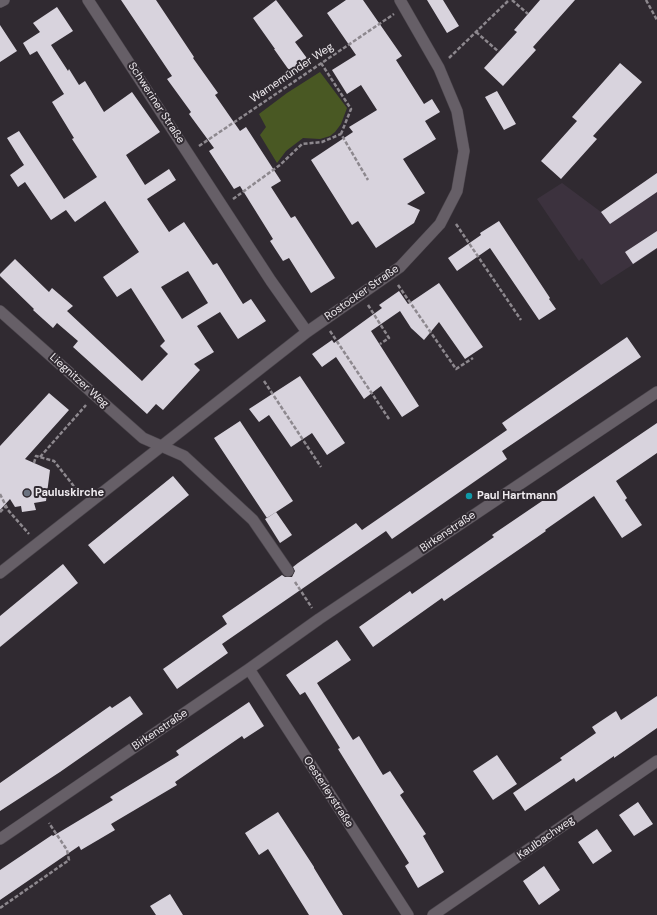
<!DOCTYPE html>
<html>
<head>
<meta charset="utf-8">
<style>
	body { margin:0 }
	canvas { display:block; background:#302a31 }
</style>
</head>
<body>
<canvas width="657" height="915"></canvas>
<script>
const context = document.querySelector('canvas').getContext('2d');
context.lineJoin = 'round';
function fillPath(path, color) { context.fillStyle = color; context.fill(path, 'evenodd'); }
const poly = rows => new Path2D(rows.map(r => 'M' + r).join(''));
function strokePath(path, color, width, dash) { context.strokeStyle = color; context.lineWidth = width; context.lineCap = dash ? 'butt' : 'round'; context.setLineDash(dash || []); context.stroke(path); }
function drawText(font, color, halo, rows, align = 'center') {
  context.font = font + ' "DM Sans",sans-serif'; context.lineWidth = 4; context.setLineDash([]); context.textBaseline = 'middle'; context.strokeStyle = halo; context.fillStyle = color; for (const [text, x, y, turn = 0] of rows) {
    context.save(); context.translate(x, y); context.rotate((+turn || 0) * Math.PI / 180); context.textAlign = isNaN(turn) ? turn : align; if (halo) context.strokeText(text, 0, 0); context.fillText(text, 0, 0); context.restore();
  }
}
const built = poly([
	[657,173,657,249,601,285,582,258,579,261,537,199,562,183,601,212]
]);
const green = poly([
	[320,72,347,108,341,124,335,132,330,136,320,139,303,138,286,151,277,163,260,135,266,127,259,114,287,93]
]);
const building = poly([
	[121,0,156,0,194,57,193,58,218,93,215,95,240,131,246,127,281,181,271,187,291,218,295,216,335,278,311,293,289,258,283,261,270,241,273,239,240,186,234,189,209,151,214,148,189,114,191,112,167,79,172,76],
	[276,0,303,36,295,42,309,61,291,73,274,49,275,49,253,18],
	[346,0,363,0,402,56,396,60,424,104,432,99,440,112,425,121,436,139,403,159,425,193,407,204,420,210,414,223,376,248,358,221,352,225,311,160,353,132,349,127,377,110,361,85,347,94,332,70,356,55,327,13],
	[427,0,443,0,459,26,447,33],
	[540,0,575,0,533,47,536,50,503,86,484,68,517,32,514,30],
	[57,7,73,31,51,45,68,71,69,69,79,85,85,81,104,112,132,92,160,132,126,155,145,185,169,169,176,180,147,199,169,232,184,222,213,265,217,263,243,304,251,299,266,321,238,339,220,312,197,326,214,352,194,364,200,370,163,410,156,404,147,414,73,347,78,341,57,323,53,328,33,310,34,309,0,276,0,274,15,259,49,292,52,288,73,306,67,311,142,381,168,354,160,346,165,341,131,288,117,297,103,277,139,252,105,201,75,222,66,210,51,220,25,182,18,187,10,175,24,165,7,138,19,131,64,199,97,177,72,139,74,138,52,102,64,94,37,51,30,55,23,43,40,32,33,23],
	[188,271,208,303,182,319,161,287],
	[0,25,17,51,0,62],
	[620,63,642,82,593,136,597,139,561,179,541,161,577,121,572,117],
	[497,91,516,124,504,130,485,97],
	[657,173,657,192,610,224,601,212],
	[499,221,550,298,549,299,556,309,539,320,490,248,457,271,448,258,481,235,480,233],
	[657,231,657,248,633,264,625,252],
	[439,283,483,347,465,359,439,322,424,340,411,328,400,311,371,331,419,406,402,417,381,386,364,399,336,357,322,367,312,354,332,340,334,343,382,308,379,305,399,291,408,304],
	[627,337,641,357,502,451,507,459,392,539,386,531,222,644,228,653,177,689,163,669,227,624,222,616,282,575,285,577,292,577,295,571,293,567,298,563,356,523,362,530,507,430,502,423],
	[300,376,345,443,327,455,312,433,291,447,269,415,259,422,249,409],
	[49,393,69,410,25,459,50,470,46,501,34,503,36,510,22,512,21,506,15,507,10,499,0,510,0,446],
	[240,421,293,501,267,518,214,438],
	[657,423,657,453,616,481,627,498,625,500,642,525,622,538,594,496,545,530,546,531,444,601,442,598,373,647,359,627,410,591,412,594,494,537,492,535],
	[173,476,189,495,104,564,88,545],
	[276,512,292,535,280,543,265,519],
	[63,564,78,583,0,647,0,616],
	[337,640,351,660,317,683,353,740,359,736,383,775,390,771,404,792,400,795,426,834,423,836,444,872,418,888,405,866,409,863,338,749,340,748,305,692,300,695,286,675],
	[130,696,143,714,60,772,0,811,0,783,110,706,112,708],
	[657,696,657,728,614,758,614,756,576,782,574,778,525,811,513,793,562,760,560,758,596,733,592,727,616,711,621,720],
	[249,702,264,726,244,739,242,736,175,782,177,785,111,824,115,830,81,850,79,846,0,900,0,870,52,835,53,836,113,800,110,797,179,755,176,751],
	[497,755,517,784,493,800,473,771],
	[638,802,653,824,634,836,619,815],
	[278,812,314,867,314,868,343,915,309,915,268,849,259,855,245,833],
	[597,829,612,851,593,864,578,842],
	[544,866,560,890,539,905,523,881],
	[170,894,183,915,156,915,150,906]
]);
const path = poly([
	[512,0,528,14],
	[646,0,657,20],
	[476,32,499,52],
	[449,58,509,0],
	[321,63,351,109,341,134],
	[199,146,394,14],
	[233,199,280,165,302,144,322,142,341,134,368,180],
	[456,224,521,320],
	[398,285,456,369,473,358],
	[368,305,389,338,380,344],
	[330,331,389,419],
	[264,381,321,467],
	[40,457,86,405],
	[34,463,36,456,54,461,80,494],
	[0,494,8,510,29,534],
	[0,512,6,506],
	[295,582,312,608],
	[0,908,69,860,67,850,49,823]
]);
const minor = poly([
	[88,0,271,281,307,332],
	[0,2,4,0],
	[0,311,143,438,184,456,253,520,288,571],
	[0,573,307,332,400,267,440,224,457,191,464,151,457,111,439,68,400,0],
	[249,669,408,915],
	[0,839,249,669,319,619,657,392],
	[433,915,657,761]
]);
const markers = [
	[27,493,4,"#6b7280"],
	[469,496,4,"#0f9aa8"]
];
const streetNames = [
	["Warnemünder Weg",292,73,-34],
	["Schweriner Straße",156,103,57],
	["Rostocker Straße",362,293,-35],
	["Liegnitzer Weg",79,381,42],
	["Birkenstraße",448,532,-34],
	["Birkenstraße",160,730,-34],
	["Oesterleystraße",328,792,57],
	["Kaulbachweg",546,838,-35]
];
const poiNames = [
	["Pauluskirche",35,493],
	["Paul Hartmann",477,496]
];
fillPath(built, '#3c323e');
fillPath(green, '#495823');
fillPath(building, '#d8d3dd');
strokePath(minor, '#4c464d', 12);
strokePath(path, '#8d888e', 2.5, [4, 2]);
strokePath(minor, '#665f67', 11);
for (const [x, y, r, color] of markers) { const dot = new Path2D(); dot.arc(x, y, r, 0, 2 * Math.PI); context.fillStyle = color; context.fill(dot); strokePath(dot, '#302a31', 1.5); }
drawText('11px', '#f0ecf0', '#302a31', streetNames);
drawText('bold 11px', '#f0ecf0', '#302a31', poiNames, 'left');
</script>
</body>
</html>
